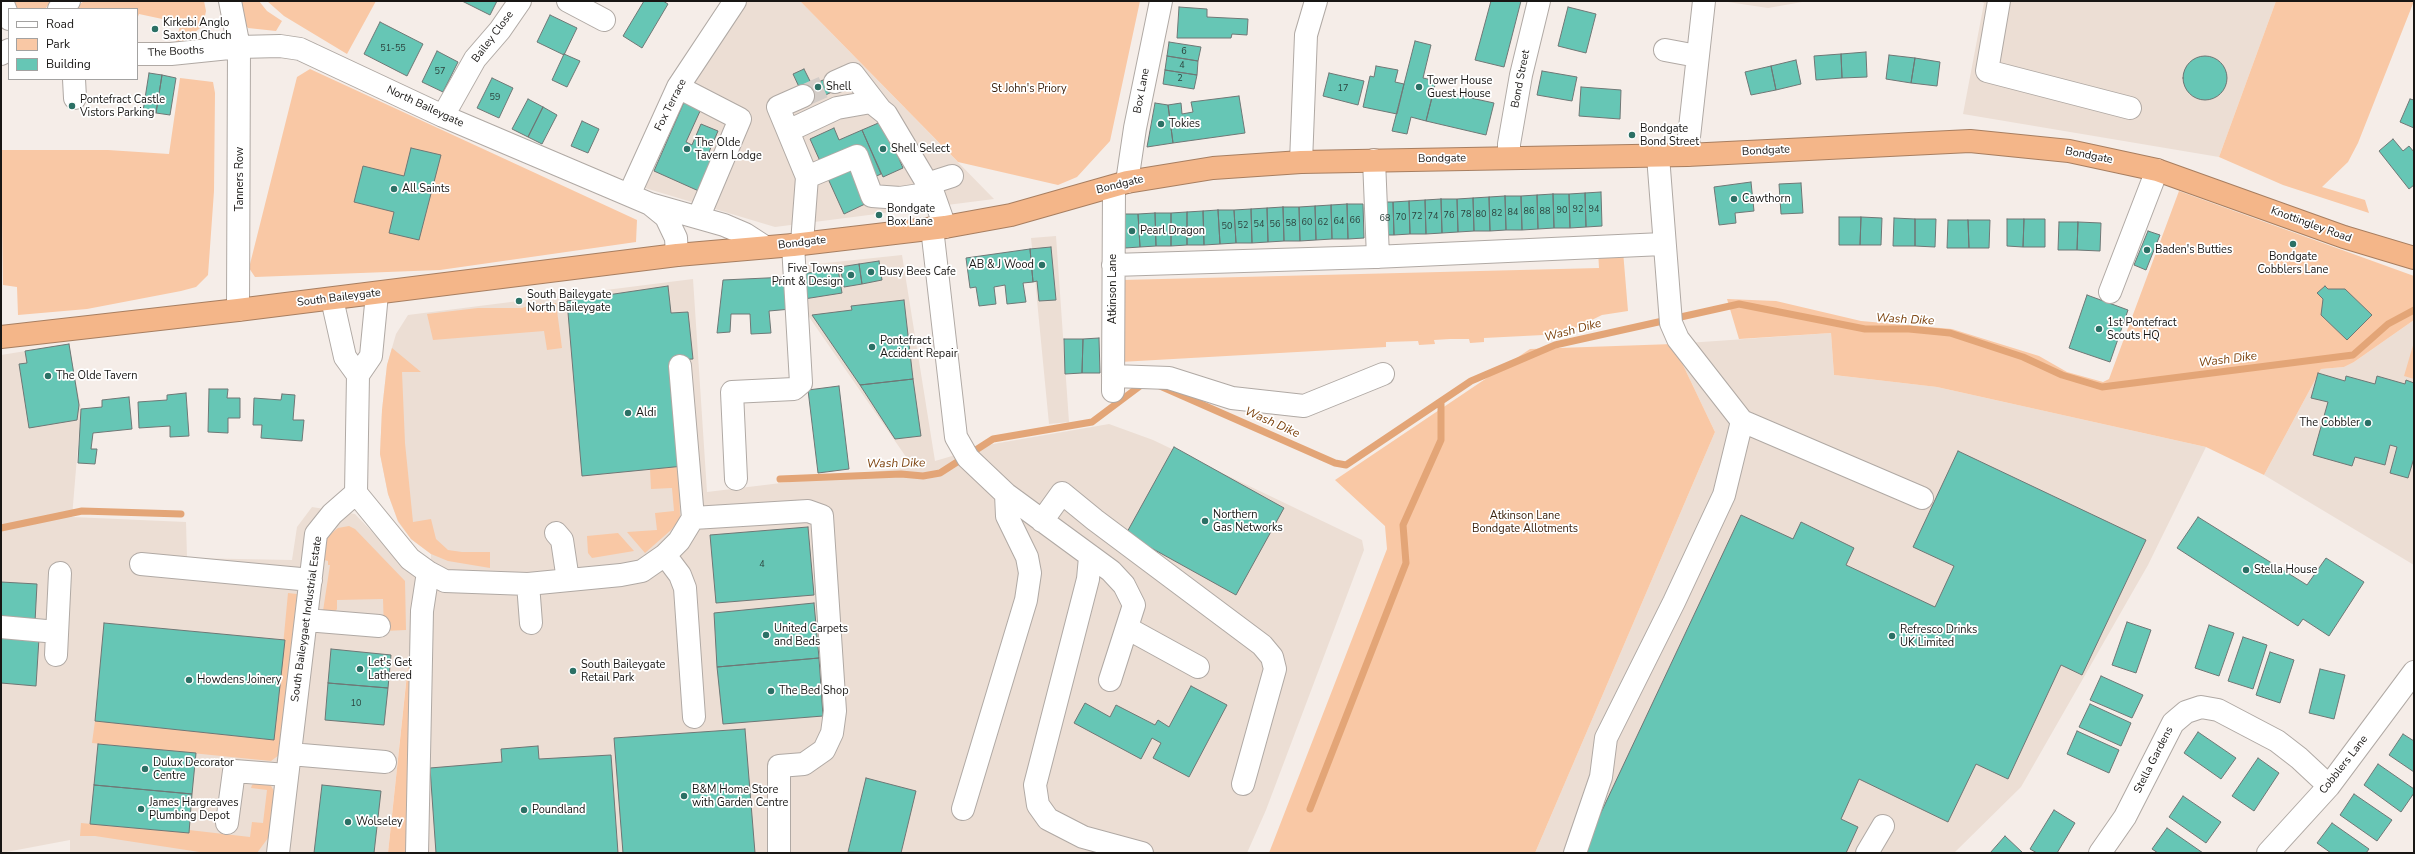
<!DOCTYPE html>
<html>
<head>
<meta charset="utf-8">
<style>
	body { margin:0 }
	#map { position:relative; width:2415px; height:854px; overflow:hidden; background:#f5ede8; font-family:"Nunito Sans",sans-serif }
	canvas { display:block }
	.frame { position:absolute; inset:0; border:2px solid #181614; pointer-events:none }
	.legend { position:absolute; left:8px; top:8px; width:130px; height:72px; box-sizing:border-box; background:#fff; border:1px solid #a3a2a1; margin:0; padding:5px 7px; list-style:none; font-size:12px; color:#181614 }
	.legend li { display:flex; align-items:center; gap:8px; height:20px }
	.legend b { width:20px; border:1px solid #a3a2a1 }
</style>
</head>
<body>
<div id="map">
<canvas width="2415" height="854"></canvas>
<div class="frame"></div>
<ul class="legend">
<li><b style="height:5px;background:#fff"></b>Road</li>
<li><b style="height:11px;background:#f9c8a5"></b>Park</li>
<li><b style="height:11px;background:#66c6b5"></b>Building</li>
</ul>
</div>
<script>
const context = document.querySelector('canvas').getContext('2d');
context.lineJoin = 'round';
function fillPath(path, color) { context.fillStyle = color; context.fill(path, 'evenodd'); }
const poly = rows => new Path2D(rows.map(r => 'M' + r).join(''));
function strokePath(path, color, width, dash) { context.strokeStyle = color; context.lineWidth = width; context.lineCap = dash ? 'butt' : 'round'; context.setLineDash(dash || []); context.stroke(path); }
function drawText(font, color, halo, rows, align = 'center') {
  context.font = font + ' "Nunito Sans",sans-serif'; context.lineWidth = 3.5; context.setLineDash([]); context.textBaseline = 'middle'; context.strokeStyle = halo; context.fillStyle = color; for (const [text, x, y, turn = 0] of rows) {
    context.save(); context.translate(x, y); context.rotate((+turn || 0) * Math.PI / 180); context.textAlign = isNaN(turn) ? turn : align; if (halo) context.strokeText(text, 0, 0); context.fillText(text, 0, 0); context.restore();
  }
}
const built = poly([
	[743,1,800,1,994,199,775,227,645,188,701,67],
	[1721,1,1808,1,1768,8],
	[1980,1,2276,1,2219,157,1963,114,1984,3],
	[1056,236,1069,422,1049,424,1031,238],
	[902,255,935,461,993,444,1109,424,1153,440,1362,540,1364,550,1266,810,1247,853,420,853,431,554,411,539,398,522,388,494,380,454,382,410,387,365,396,334,408,315,693,279,707,492,913,467,807,314,797,266],
	[2414,320,2414,565,2264,475,2321,369,2344,367,2354,362],
	[1831,333,1834,375,1937,387,2206,447,2148,565,2021,787,1954,853,1535,853,1715,432,1673,344],
	[69,344,81,409,72,517,186,522,187,558,292,560,297,527,312,507,355,514,417,579,388,853,70,853,70,840,1,853,1,355]
]);
const green = poly([
	[13,1,52,1,45,9,16,9],
	[84,1,204,1,206,11,203,25,199,29,187,38,184,43,175,44,181,23,139,14,137,19,137,9,73,9],
	[236,1,259,1,267,11,282,21,276,31,248,28,244,23],
	[267,1,376,1,347,54,284,16],
	[800,1,1140,1,1110,141,1077,177,1058,185,958,162],
	[2276,1,2414,1,2358,143,2348,162,2322,187,2365,200,2369,213,2283,185,2219,157],
	[310,69,637,220,636,242,440,270,255,277,249,268,297,77],
	[180,78,213,82,215,93,214,191,208,275,196,287,181,291,87,309,18,315,17,287,3,285,1,150,108,150,169,154],
	[2179,191,2414,276,2414,320,2354,362,2344,367,2321,369,2264,475,2206,447,1937,387,1834,375,1831,333,1739,339,1727,299,1776,301,1861,321,1952,329,2039,356,2067,372,2103,382,2109,379],
	[1598,251,1623,251,1628,311,1602,315,1563,334,1484,338,1484,342,1470,343,1469,339,1450,339,1434,340,1435,344,1419,345,1418,341,1386,342,1386,347,1120,362,1122,280,1599,268],
	[536,303,556,303,562,348,547,350,544,331,433,340,427,314,478,308,522,308],
	[2414,342,2414,379,2404,376],
	[1673,344,1715,432,1535,853,1269,853,1387,549,1385,526,1335,480,1530,349],
	[392,348,421,372,402,372,405,443,413,522,431,519,436,539,448,550,462,552,490,552,490,568,448,561,431,554,411,539,398,521,388,494,380,454,382,410,387,365],
	[679,467,680,519,671,530,645,553,627,532,657,530,655,513,674,511,672,488,651,489,650,469],
	[349,526,355,529,405,581,406,630,384,631,383,599,337,600,337,609,334,613,323,611,330,565,328,565,328,561,324,560,327,537,338,528],
	[618,533,634,551,592,558,588,553,587,536],
	[288,593,297,594,279,755,271,761,92,743,95,721,274,740],
	[408,665,423,728,420,853,388,853],
	[263,780,270,784,275,793,268,838,257,853,206,853,95,836,80,836,81,823,188,833,189,830,250,837,252,822,263,823,267,790,251,788,252,785]
]);
const stream = poly([
	[1160,386,1335,463,1346,465,1471,381,1555,345,1739,304,1865,329,1909,329,1950,333,2023,357,2062,375,2102,387,2353,355,2388,324,2414,310],
	[780,479,901,474,923,476,940,473,993,439,1092,422,1144,383],
	[1,528,82,511,181,514],
	[1310,809,1406,563,1403,525,1441,440,1441,402]
]);
const building = poly([
	[462,1,497,1,490,15,462,1],
	[644,1,663,1,668,4,642,48,623,36,644,1],
	[1491,1,1521,1,1504,67,1475,60,1491,1],
	[1179,7,1207,9,1207,17,1248,19,1247,35,1232,34,1231,38,1177,38,1179,7],
	[1568,7,1596,14,1586,53,1558,46,1568,7],
	[550,15,577,28,564,55,537,42,550,15],
	[380,22,423,44,407,76,364,54,380,22],
	[1415,41,1431,45,1423,78,1436,81,1426,121,1411,117,1407,134,1392,131,1415,41],
	[1169,42,1201,47,1198,61,1167,56,1169,42],
	[437,51,458,62,443,92,422,82,437,51],
	[1866,52,1867,77,1842,78,1841,54,1866,52],
	[564,54,580,61,567,87,552,80,564,54],
	[1841,54,1842,78,1816,80,1814,56,1841,54],
	[1889,55,1915,58,1911,83,1886,79,1889,55],
	[1167,56,1198,61,1197,75,1165,70,1167,56],
	'2183 78a22 22 0 1 1 44 0a22 22 0 1 1-44 0Z',
	[1915,58,1940,62,1937,86,1911,83,1915,58],
	[1796,60,1801,84,1776,90,1771,66,1796,60],
	[1376,66,1398,70,1395,82,1404,84,1397,114,1363,107,1370,76,1374,77,1376,66],
	[1771,66,1776,90,1751,95,1745,72,1771,66],
	[804,69,812,85,832,76,838,89,807,104,793,74,804,69],
	[1165,70,1197,75,1194,89,1163,84,1165,70],
	[1542,71,1577,77,1572,101,1537,95,1542,71],
	[149,73,162,75,156,113,143,111,149,73],
	[1329,73,1364,81,1358,105,1323,96,1329,73],
	[162,75,176,78,170,115,156,113,162,75],
	[492,78,513,88,499,118,477,108,492,78],
	[1581,87,1621,90,1620,119,1579,116,1581,87],
	[1434,90,1494,103,1486,135,1426,121,1434,90],
	[1239,96,1245,133,1173,143,1168,105,1181,103,1182,114,1193,112,1191,102,1239,96],
	[528,99,543,107,528,137,512,129,528,99],
	[2410,99,2414,100,2414,128,2400,122,2410,99],
	[684,102,701,109,686,142,692,145,701,124,718,131,709,152,717,156,701,192,654,171,684,102],
	[1155,103,1168,105,1173,143,1147,147,1155,103],
	[543,107,557,115,542,144,528,137,543,107],
	[582,121,599,129,588,153,571,146,582,121],
	[883,121,903,168,883,177,862,130,883,121],
	[834,128,839,140,862,130,881,174,856,185,865,204,844,214,810,139,834,128],
	[2393,139,2403,151,2409,146,2414,152,2414,185,2409,189,2379,151,2393,139],
	[411,148,441,155,419,240,389,233,394,212,354,202,363,166,404,176,411,148],
	[1751,182,1754,211,1735,213,1736,223,1719,225,1714,187,1751,182],
	[1801,183,1803,213,1781,214,1779,184,1801,183],
	[1601,192,1602,226,1586,227,1585,193,1601,192],
	[1585,193,1586,227,1570,228,1569,194,1585,193],
	[1553,194,1569,194,1570,228,1554,228,1553,194],
	[1553,194,1554,228,1538,229,1537,195,1553,194],
	[1537,195,1538,229,1522,230,1521,196,1537,195],
	[1505,196,1521,196,1522,230,1506,230,1505,196],
	[1505,196,1506,230,1490,231,1489,197,1505,196],
	[1489,197,1490,231,1474,231,1473,198,1489,197],
	[1473,198,1474,231,1458,232,1457,199,1473,198],
	[1441,199,1457,199,1458,232,1442,233,1441,199],
	[1441,199,1442,233,1426,234,1425,200,1441,199],
	[1425,200,1426,234,1410,234,1409,201,1425,200],
	[1409,201,1410,234,1394,235,1393,202,1409,201],
	[1377,202,1393,202,1394,235,1378,235,1377,202],
	[1347,204,1363,204,1364,238,1348,239,1347,204],
	[1347,204,1348,239,1332,239,1331,205,1347,204],
	[1331,205,1332,239,1316,240,1315,206,1331,205],
	[1315,206,1316,240,1300,241,1299,207,1315,206],
	[1283,207,1299,207,1300,241,1284,241,1283,207],
	[1283,207,1284,241,1268,242,1267,208,1283,207],
	[1267,208,1268,242,1252,243,1251,209,1267,208],
	[1251,209,1252,243,1236,243,1234,210,1251,209],
	[1218,210,1234,210,1236,243,1220,244,1218,210],
	[1218,210,1220,244,1204,245,1203,211,1218,210],
	[1203,211,1204,245,1187,245,1187,212,1203,211],
	[1187,212,1187,245,1171,246,1171,213,1187,212],
	[1155,213,1156,246,1140,247,1138,214,1155,213],
	[1155,213,1171,213,1171,246,1156,246,1155,213],
	[1124,214,1138,214,1140,247,1125,248,1124,214],
	[1839,217,1861,217,1860,245,1839,245,1839,217],
	[1861,217,1882,218,1881,245,1860,245,1861,217],
	[1894,218,1915,219,1915,246,1893,246,1894,218],
	[1915,219,1936,219,1935,247,1915,246,1915,219],
	[2007,219,2024,219,2023,247,2007,246,2007,219],
	[2024,219,2045,219,2045,247,2023,247,2024,219],
	[1948,220,1968,220,1969,248,1947,248,1948,220],
	[1968,220,1990,220,1989,248,1969,248,1968,220],
	[2059,222,2078,222,2077,250,2058,250,2059,222],
	[2078,222,2101,223,2100,251,2077,250,2078,222],
	[2148,231,2160,235,2146,270,2134,265,2148,231],
	[1051,247,1056,300,1039,301,1037,281,1033,282,1030,249,1051,247],
	[1030,249,1033,282,1023,283,1026,302,1007,304,1005,285,994,287,996,304,979,306,976,287,970,288,966,258,1030,249],
	[879,261,882,280,862,284,859,264,879,261],
	[859,264,862,284,844,287,840,267,859,264],
	[838,269,842,293,804,299,800,274,838,269],
	[788,277,791,309,769,311,771,333,751,334,750,314,731,314,730,332,717,333,723,280,788,277],
	[668,286,671,313,688,312,693,359,674,360,684,466,582,476,567,301,668,286],
	[2325,286,2328,289,2345,289,2372,315,2347,340,2321,315,2323,299,2317,293,2325,286],
	[2087,295,2128,310,2110,362,2069,348,2087,295],
	[904,300,913,379,860,385,812,315,852,310,851,306,904,300],
	[1099,338,1100,373,1082,373,1083,339,1099,338],
	[1064,339,1083,339,1082,373,1065,374,1064,339],
	[69,344,79,405,77,420,29,428,19,364,27,363,25,351,69,344],
	[2318,373,2345,381,2346,376,2375,384,2377,376,2405,384,2406,380,2414,383,2414,458,2408,478,2390,473,2397,447,2390,445,2385,465,2355,457,2352,466,2313,455,2328,402,2311,398,2318,373],
	[913,379,921,436,895,439,860,385,913,379],
	[839,386,849,469,818,473,808,390,839,386],
	[209,389,228,389,227,398,240,398,240,418,228,418,228,433,208,432,209,389],
	[186,393,189,436,170,437,170,426,139,428,138,402,167,400,167,395,186,393],
	[282,394,295,395,293,420,304,420,302,441,261,438,262,425,253,425,254,398,281,400,282,394],
	[129,397,132,429,93,433,91,449,97,449,95,464,78,463,81,409,102,407,102,400,129,397],
	[1174,447,1284,508,1236,595,1126,534,1174,447],
	[1958,451,2146,540,2082,675,2061,665,2008,779,1976,764,1948,822,1859,779,1841,819,1858,827,1846,853,1582,853,1741,515,1793,539,1801,522,1854,548,1846,565,1935,607,1954,566,1913,547,1958,451],
	[2198,517,2307,585,2326,558,2364,582,2329,636,2303,619,2298,626,2177,548,2198,517],
	[808,527,814,595,716,603,710,535,808,527],
	[1,582,37,584,35,622,1,620,1,582],
	[814,603,819,658,717,667,714,613,814,603],
	[2127,622,2151,630,2136,673,2112,665,2127,622],
	[104,623,285,640,274,740,95,721,104,623],
	[2209,625,2234,633,2219,676,2195,668,2209,625],
	[1,634,39,638,36,686,1,683,1,634],
	[2243,637,2267,645,2253,689,2228,681,2243,637],
	[331,649,391,655,388,688,328,683,331,649],
	[2270,652,2294,660,2280,703,2256,695,2270,652],
	[819,658,823,716,723,724,717,667,819,658],
	[2320,669,2345,675,2334,719,2309,713,2320,669],
	[2101,676,2143,695,2132,718,2090,700,2101,676],
	[328,683,388,688,384,725,325,720,328,683],
	[1191,686,1227,705,1189,777,1153,758,1161,743,1152,738,1141,759,1074,723,1085,703,1110,717,1116,705,1155,725,1158,720,1169,727,1191,686],
	[2090,704,2131,723,2121,746,2079,727,2090,704],
	[745,729,755,853,623,853,614,738,745,729],
	[2077,731,2119,750,2109,773,2067,754,2077,731],
	[2198,732,2236,758,2221,779,2184,753,2198,732],
	[2403,734,2414,741,2414,772,2389,755,2403,734],
	[98,744,196,753,192,794,94,785,98,744],
	[538,746,539,759,611,755,618,853,436,853,430,768,502,762,501,749,538,746],
	[2258,758,2279,773,2254,811,2232,796,2258,758],
	[2378,764,2414,789,2414,793,2401,812,2364,785,2378,764],
	[866,778,916,791,901,853,848,852,866,778],
	[94,785,192,794,189,833,90,824,94,785],
	[322,785,381,791,374,853,314,853,322,785],
	[2354,794,2392,820,2377,841,2340,815,2354,794],
	[2183,796,2221,822,2206,843,2169,817,2183,796],
	[2054,810,2075,823,2057,853,2037,853,2030,849,2054,810],
	[2332,823,2369,849,2366,853,2331,853,2317,843,2332,823],
	[2167,828,2203,853,2158,853,2152,849,2167,828],
	[2005,836,2023,853,1990,853,2005,836]
]);
const minorTunnel = poly([
	[803,96,835,82]
]);
const minor = poly([
	[2,1,9,19],
	[230,1,239,47,238,310],
	[568,1,604,20],
	[1999,1,1987,71,2130,108],
	[59,9,69,1],
	[1665,50,1697,56],
	[1,54,9,50],
	[137,54,171,54,239,47,280,46,300,49,443,116,650,204,724,225,745,234,765,247],
	[74,79,75,98],
	[835,82,853,74,880,109],
	[678,87,740,119,699,216],
	[443,116,475,59,500,30,520,1],
	[788,131,778,107,803,96],
	[1687,155,1704,1],
	[1658,156,1671,323,1678,339,1742,421,1922,498],
	[1509,158,1509,144,1521,75,1539,1],
	[1374,160,1378,257],
	[1301,162,1306,35,1316,1],
	[807,177,788,131,837,108,871,102,886,114,933,193],
	[1127,182,1135,128,1161,1],
	[927,184,952,176],
	[629,195,678,87,735,1],
	[650,204,666,217,676,238,677,255],
	[932,228,956,437,968,458,1006,494,1111,571,1124,585,1134,605,1110,680],
	[802,243,807,177,857,156,872,196,900,198,933,193,945,227],
	[1113,265,1374,257,1663,244],
	[2110,292,2157,170],
	[332,299,345,357,358,375],
	[680,366,693,518],
	[1113,376,1169,378,1232,398,1304,406,1383,374],
	[1113,391,1114,187],
	[736,479,732,392,794,389,801,383,793,245],
	[356,493,410,559,428,572,445,581,528,584,621,575,642,571,665,555,679,541,693,518],
	[693,518,808,511,822,516,835,711,832,733,824,750,804,764,779,766,779,853],
	[1042,521,1062,493,1095,520,1262,645,1272,657,1275,669,1243,784],
	[556,533,562,540,568,580],
	[665,555,680,575,685,588,694,717],
	[1090,557,1088,579,1035,785,1038,805,1048,819,1083,837,1142,853],
	[141,564,311,580],
	[528,584,531,623],
	[306,620,379,626],
	[1,627,57,632],
	[1127,628,1198,667],
	[56,655,60,573],
	[290,754,385,762],
	[963,809,1026,600,1030,573,1027,557,1007,516,1006,494],
	[227,823,234,771,287,775],
	[278,853,316,534,332,514,356,493,358,375,371,356,377,294],
	[417,853,422,611,428,572],
	[1575,853,1601,777,1606,738,1674,602,1724,495,1742,421],
	[1867,853,1883,826],
	[2100,853,2125,817,2173,723,2186,712,2201,707,2218,710,2277,741,2299,758,2329,786],
	[2268,853,2329,786,2414,672]
]);
const highway = poly([
	[1,337,238,310,677,255,793,245,945,227,1011,215,1127,182,1213,168,1301,162,1687,155,1970,141,2069,151,2157,170,2344,237,2414,258]
]);
const markers = [
	[155,29,4,"#2b7065"],
	[818,87,4,"#2b7065"],
	[1419,87,4,"#2b7065"],
	[72,106,4,"#2b7065"],
	[1161,124,4,"#2b7065"],
	[1632,135,4,"#2b7065"],
	[687,149,4,"#2b7065"],
	[883,149,4,"#2b7065"],
	[394,189,4,"#2b7065"],
	[1734,199,4,"#2b7065"],
	[879,215,4,"#2b7065"],
	[1132,231,4,"#2b7065"],
	[2293,244,4,"#2b7065"],
	[2147,250,4,"#2b7065"],
	[1042,265,4,"#2b7065"],
	[871,272,4,"#2b7065"],
	[851,275,4,"#2b7065"],
	[519,301,4,"#2b7065"],
	[2099,329,4,"#2b7065"],
	[872,347,4,"#2b7065"],
	[48,376,4,"#2b7065"],
	[628,413,4,"#2b7065"],
	[2368,423,4,"#2b7065"],
	[1205,521,4,"#2b7065"],
	[2246,570,4,"#2b7065"],
	[766,635,4,"#2b7065"],
	[1892,636,4,"#2b7065"],
	[360,669,4,"#2b7065"],
	[573,671,4,"#2b7065"],
	[189,680,4,"#2b7065"],
	[771,691,4,"#2b7065"],
	[145,769,4,"#2b7065"],
	[684,796,4,"#2b7065"],
	[141,809,4,"#2b7065"],
	[524,810,4,"#2b7065"],
	[348,822,4,"#2b7065"]
];
const numberNames = [
	["51-55",393,49],
	["6",1184,52],
	["4",1182,66],
	["57",440,72],
	["2",1180,79],
	["17",1343,89],
	["59",495,98],
	["92",1578,210],
	["94",1594,210],
	["90",1562,211],
	["86",1529,212],
	["88",1545,212],
	["84",1513,213],
	["82",1497,214],
	["78",1466,215],
	["80",1481,215],
	["76",1449,216],
	["72",1417,217],
	["74",1433,217],
	["70",1401,218],
	["68",1385,219],
	["66",1355,221],
	["64",1339,222],
	["60",1307,223],
	["62",1323,223],
	["58",1291,224],
	["54",1259,225],
	["56",1275,225],
	["52",1243,226],
	["50",1227,227],
	["4",762,565],
	["10",356,704]
];
const poiNames = [
	["Kirkebi Anglo",163,23],
	["Saxton Chuch",163,36],
	["Tower House",1427,81],
	["Guest House",1427,94],
	["Shell",826,87],
	["Pontefract Castle",80,100],
	["Vistors Parking",80,113],
	["Tokies",1169,124],
	["Bondgate",1640,129],
	["Bond Street",1640,142],
	["The Olde",695,143],
	["Tavern Lodge",695,156],
	["Shell Select",891,149],
	["All Saints",402,189],
	["Cawthorn",1742,199],
	["Bondgate",887,209],
	["Box Lane",887,222],
	["Pearl Dragon",1140,231],
	["Baden's Butties",2155,250],
	["Bondgate",2293,257,"center"],
	["Cobblers Lane",2293,270,"center"],
	["AB & J Wood",1034,265,"right"],
	["Five Towns",843,269,"right"],
	["Print & Design",843,282,"right"],
	["Busy Bees Cafe",879,272],
	["South Baileygate",527,295],
	["North Baileygate",527,308],
	["1st Pontefract",2107,323],
	["Scouts HQ",2107,336],
	["Pontefract",880,341],
	["Accident Repair",880,354],
	["The Olde Tavern",56,376],
	["Aldi",636,413],
	["The Cobbler",2360,423,"right"],
	["Northern",1213,515],
	["Gas Networks",1213,528],
	["Stella House",2254,570],
	["United Carpets",774,629],
	["and Beds",774,642],
	["Refresco Drinks",1900,630],
	["UK Limited",1900,643],
	["Let's Get",368,663],
	["Lathered",368,676],
	["South Baileygate",581,665],
	["Retail Park",581,678],
	["Howdens Joinery",197,680],
	["The Bed Shop",779,691],
	["Dulux Decorator",153,763],
	["Centre",153,776],
	["B&M Home Store",692,790],
	["with Garden Centre",692,803],
	["James Hargreaves",149,803],
	["Plumbing Depot",149,816],
	["Poundland",532,810],
	["Wolseley",356,822]
];
const streetNames = [
	["Bailey Close",493,37,-53],
	["The Booths",176,52,-3],
	["Bond Street",1521,79,-79],
	["Box Lane",1142,91,-79],
	["Fox Terrace",671,105,-63],
	["North Baileygate",425,107,25],
	["Bondgate",1766,151,-3],
	["Bondgate",2089,156,11],
	["Bondgate",1442,159,-1],
	["Tanners Row",240,179,-90],
	["Bondgate",1120,185,-14],
	["Knottingley Road",2311,225,20],
	["Bondgate",802,243,-7],
	["Atkinson Lane",1113,289,-90],
	["South Baileygate",339,298,-7],
	["South Baileygaet Industrial Estate",307,619,-82],
	["Stella Gardens",2154,760,-63],
	["Cobblers Lane",2344,765,-52]
];
const parkNames = [
	["St John's Priory",1029,89],
	["Atkinson Lane",1525,516],
	["Bondgate Allotments",1525,529]
];
const waterNames = [
	["Wash Dike",1905,320,3],
	["Wash Dike",1573,331,-15],
	["Wash Dike",2228,360,-7],
	["Wash Dike",1272,423,24],
	["Wash Dike",896,464,-1]
];
fillPath(built, '#ecded4');
fillPath(green, '#f9c8a5');
strokePath(stream, '#e3a577', 7);
fillPath(building, '#66c6b5');
strokePath(building, '#6f7775', 1);
strokePath(minorTunnel, '#d4cdc8', 22, [22, 11]);
strokePath(minor, '#b0a9a4', 24);
strokePath(highway, '#a77e60', 24);
strokePath(minor, '#fff', 22);
strokePath(highway, '#f4b689', 22);
for (const [x, y, r, color] of markers) { const dot = new Path2D(); dot.arc(x, y, r, 0, 2 * Math.PI); context.fillStyle = color; context.fill(dot); strokePath(dot, '#fff', 1.5); }
drawText('9px', '#2c423c', null, numberNames);
drawText('11px', '#181614', '#fff', poiNames, 'left');
drawText('11px', '#181614', '#fff', streetNames);
drawText('11px', '#3c220e', '#fff', parkNames);
drawText('italic 12px', '#7d430e', '#fff', waterNames);
</script>
</body>
</html>
